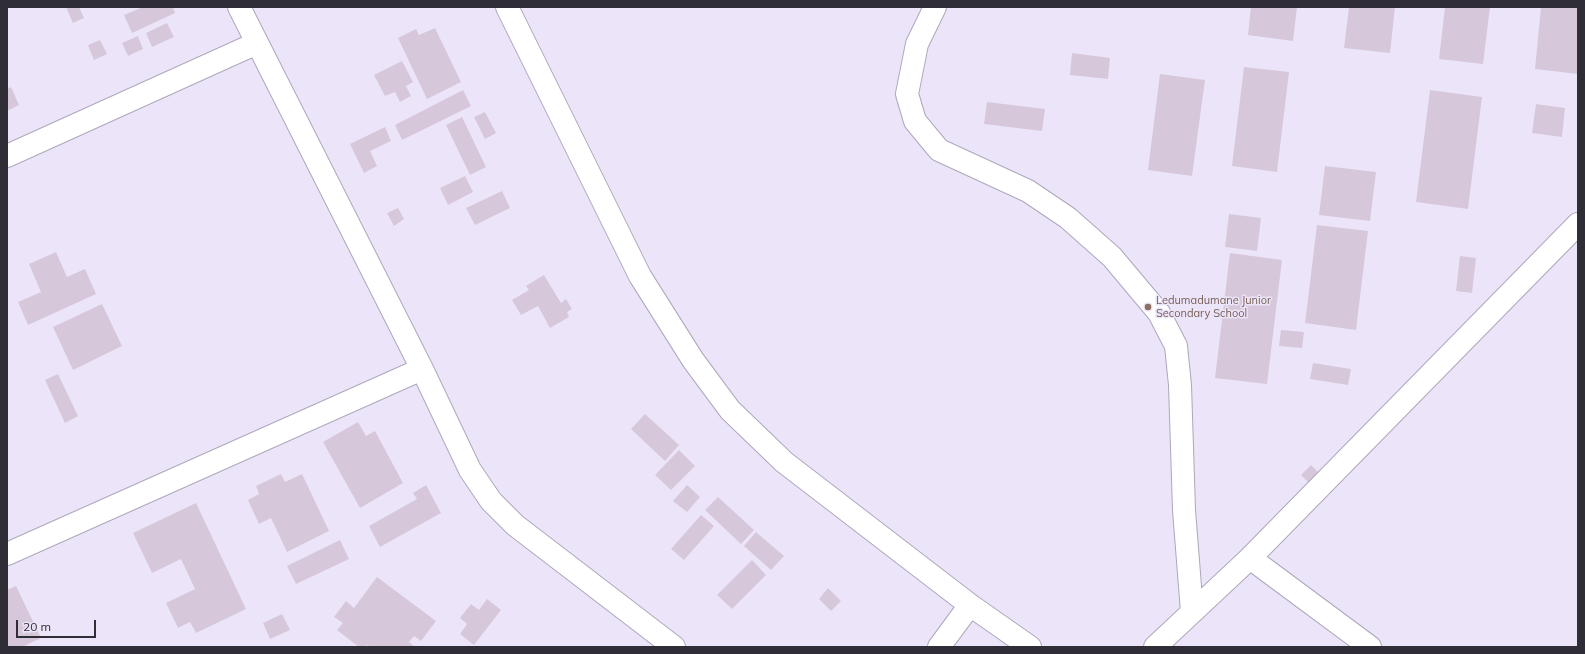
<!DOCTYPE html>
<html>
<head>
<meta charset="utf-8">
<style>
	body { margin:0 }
	#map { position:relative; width:1585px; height:654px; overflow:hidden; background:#ece5fa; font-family:Mulish,sans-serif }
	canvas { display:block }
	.frame { position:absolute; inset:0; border:8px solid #2f2d35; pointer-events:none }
	.scale { position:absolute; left:16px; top:620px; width:80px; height:18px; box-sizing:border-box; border:2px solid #2f2d35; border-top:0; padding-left:5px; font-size:12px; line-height:14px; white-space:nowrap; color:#2f2d35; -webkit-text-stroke:3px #ece5fa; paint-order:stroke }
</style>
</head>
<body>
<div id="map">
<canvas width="1585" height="654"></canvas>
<div class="frame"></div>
<div class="scale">20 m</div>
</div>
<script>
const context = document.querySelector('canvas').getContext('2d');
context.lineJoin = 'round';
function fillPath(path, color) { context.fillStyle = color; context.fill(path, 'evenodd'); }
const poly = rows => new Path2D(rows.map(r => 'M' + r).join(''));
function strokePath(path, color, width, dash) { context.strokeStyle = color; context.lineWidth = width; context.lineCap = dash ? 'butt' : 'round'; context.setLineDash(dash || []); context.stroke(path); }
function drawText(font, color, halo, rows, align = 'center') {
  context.font = font + ' Mulish,sans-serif'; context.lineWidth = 3; context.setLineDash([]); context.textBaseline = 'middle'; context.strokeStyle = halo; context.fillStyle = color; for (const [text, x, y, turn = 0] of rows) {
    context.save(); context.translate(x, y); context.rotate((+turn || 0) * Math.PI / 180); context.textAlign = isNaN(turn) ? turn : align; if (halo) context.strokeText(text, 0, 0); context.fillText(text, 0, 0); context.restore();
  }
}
const building = poly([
	[66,7,79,7,84,18,73,23],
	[143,7,173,7,175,13,132,33,124,15],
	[1251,7,1297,7,1293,41,1248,35],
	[1349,7,1395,7,1390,53,1344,48],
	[1445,7,1490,7,1483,64,1439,59],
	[1541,7,1578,7,1578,74,1535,69],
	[167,23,174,37,152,47,146,33],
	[435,28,461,82,427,99,398,38,416,29,419,35],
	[138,36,143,49,128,56,122,43],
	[100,40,107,54,94,60,88,45],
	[1072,53,1110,58,1108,79,1070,75],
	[402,61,413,82,406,86,411,96,400,102,395,92,385,96,374,75],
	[1244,67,1289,72,1277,172,1232,166],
	[1160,74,1205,80,1192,176,1148,170],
	[11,87,19,105,7,111,7,89],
	[463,90,471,106,402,140,395,125],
	[1430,90,1482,97,1468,209,1416,202],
	[987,102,1045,109,1042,131,984,124],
	[1536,104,1565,108,1562,137,1532,133],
	[485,112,496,133,485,139,474,117],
	[462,117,486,167,470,175,446,125],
	[385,127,391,141,370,151,377,166,364,173,350,144],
	[1325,166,1376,172,1370,221,1319,215],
	[465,176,473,192,448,205,440,188],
	[502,191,510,208,475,225,466,208],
	[398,208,404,219,394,226,387,213],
	[1229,214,1261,218,1257,251,1225,247],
	[1317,225,1368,231,1356,330,1305,323],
	[56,252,67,277,85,269,96,294,28,325,18,302,41,292,29,264],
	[1230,253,1282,260,1267,384,1215,378],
	[1460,256,1476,258,1472,293,1456,291],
	[544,275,561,303,566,299,572,309,567,312,569,317,550,328,538,306,521,315,512,300,529,290,526,286],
	[102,304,122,346,73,370,53,327],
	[1281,330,1304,332,1302,348,1279,346],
	[1313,363,1351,369,1348,385,1310,379],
	[58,374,78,416,65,423,45,380],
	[645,414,679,445,665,461,631,429],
	[358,422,366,436,375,431,403,483,360,508,323,442],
	[679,450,695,466,671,490,655,475],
	[1311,465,1319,473,1309,483,1301,475],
	[281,474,285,482,302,474,329,531,287,552,271,518,259,524,248,500,259,494,256,486],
	[426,485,441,513,380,547,369,526,417,499,413,493],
	[687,485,700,497,687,512,673,501],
	[718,497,754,530,741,544,705,510],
	[196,503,246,609,196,633,190,622,178,628,166,603,195,589,181,559,152,573,133,533],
	[701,515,714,526,684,560,671,549],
	[756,532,784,556,771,570,744,546],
	[340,540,349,559,296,584,287,566],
	[752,560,766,575,732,609,717,595],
	[377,577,436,621,421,641,414,636,409,642,415,647,370,647,367,645,365,647,359,647,337,630,343,623,334,617,346,601,354,608],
	[16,586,41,638,22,647,7,647,7,590],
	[828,588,841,601,831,611,819,599],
	[487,599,501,610,474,645,460,634,467,624,460,618,471,604,479,610],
	[282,614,290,630,270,639,263,623]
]);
const street = poly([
	[239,7,422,369,470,470,491,501,515,525,674,647],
	[507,7,640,276,693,360,730,410,784,462,970,605,1030,647],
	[935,7,917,44,907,94,915,121,939,150,1028,191,1068,218,1112,257,1159,313,1176,346,1180,385,1184,510,1192,612],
	[7,156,257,43],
	[7,554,422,369],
	[1250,558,1370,647],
	[939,647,970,605],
	[1155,647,1250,558,1578,224]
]);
const markers = [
	[1148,307,4,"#8d6e63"]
];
const educationNames = [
	["Ledumadumane Junior",1156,301],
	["Secondary School",1156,314]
];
fillPath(building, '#d6c8da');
strokePath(street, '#aea7bb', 24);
strokePath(street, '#fff', 22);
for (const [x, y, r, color] of markers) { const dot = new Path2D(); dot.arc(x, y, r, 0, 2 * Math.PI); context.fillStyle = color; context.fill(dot); strokePath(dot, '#ece5fa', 1.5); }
drawText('11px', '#785e54', '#ece5fa', educationNames, 'left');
</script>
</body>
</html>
